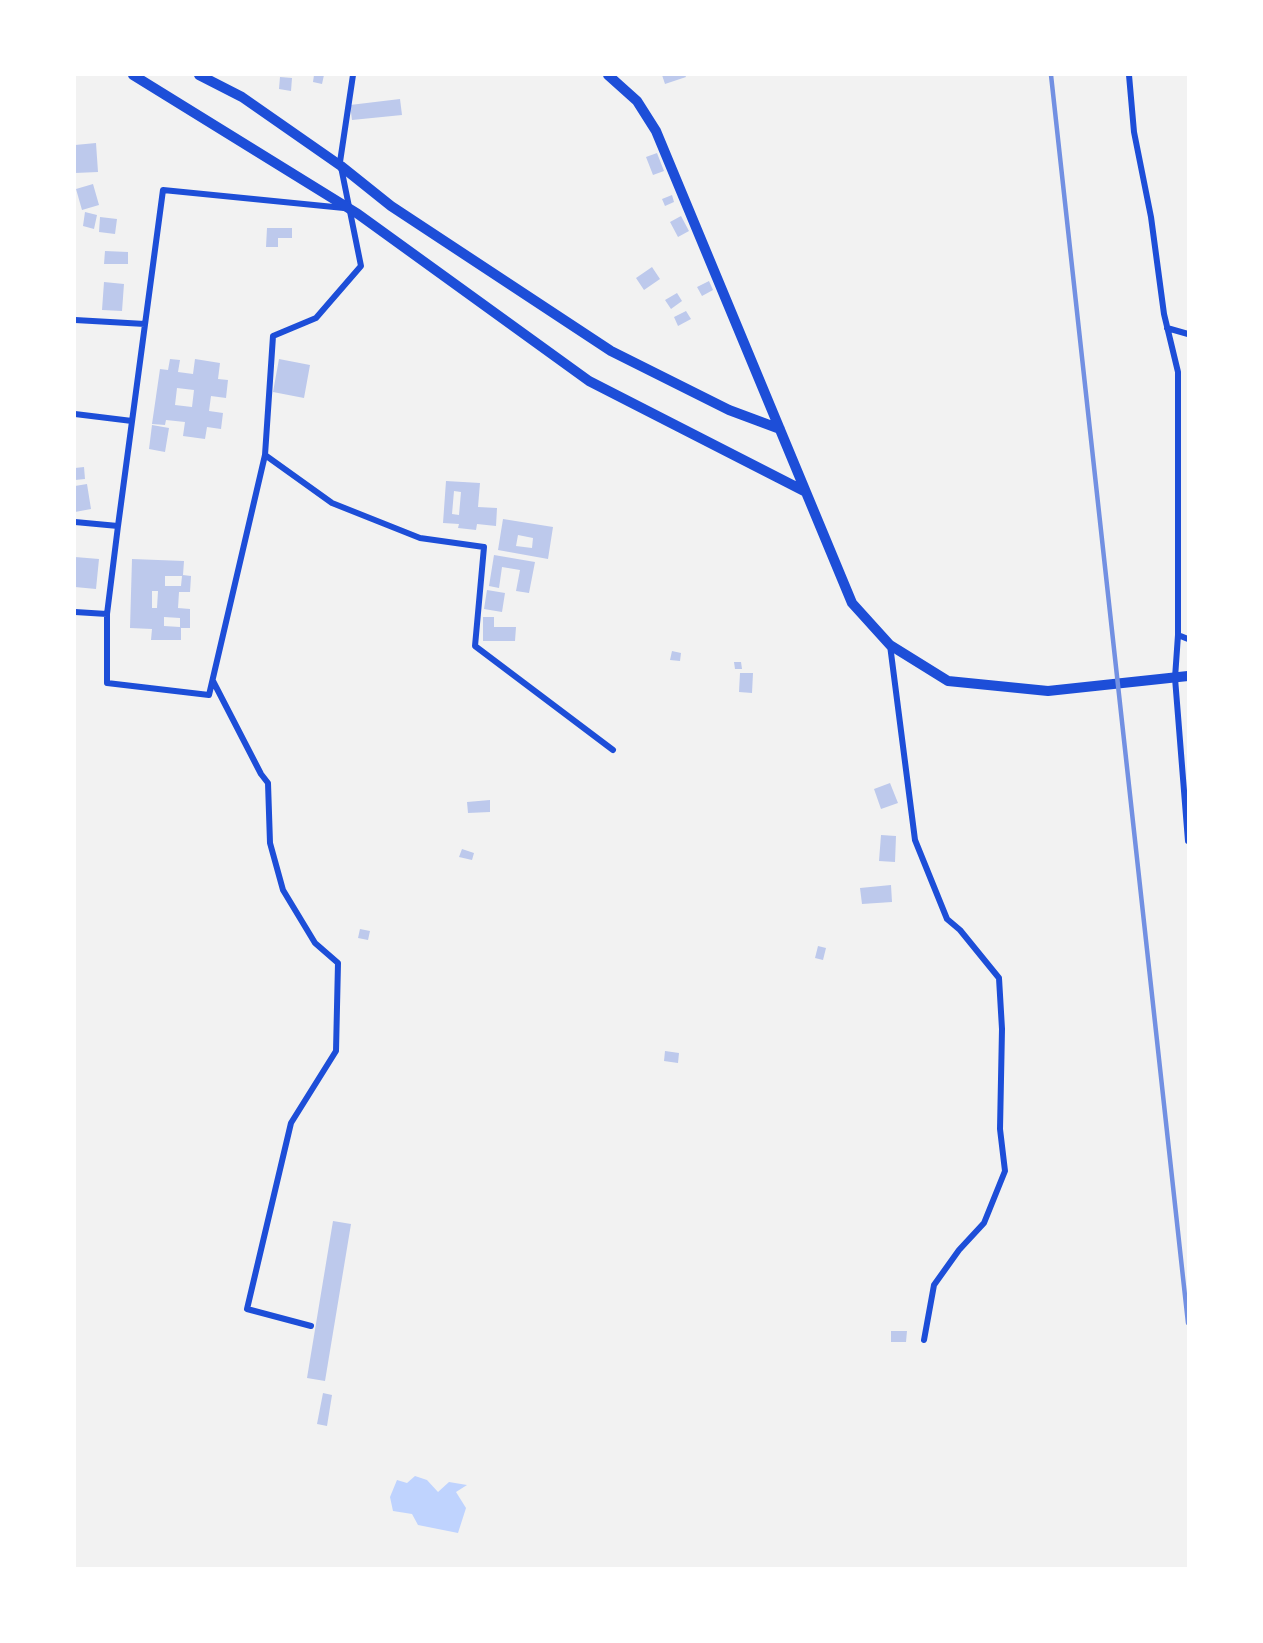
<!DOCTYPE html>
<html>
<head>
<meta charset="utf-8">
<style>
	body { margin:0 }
	#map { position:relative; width:1263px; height:1643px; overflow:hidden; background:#f2f2f2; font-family:Helvetica,sans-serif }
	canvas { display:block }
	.frame { position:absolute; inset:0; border:76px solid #fff; pointer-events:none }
</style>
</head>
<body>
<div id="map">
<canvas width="1263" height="1643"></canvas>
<div class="frame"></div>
</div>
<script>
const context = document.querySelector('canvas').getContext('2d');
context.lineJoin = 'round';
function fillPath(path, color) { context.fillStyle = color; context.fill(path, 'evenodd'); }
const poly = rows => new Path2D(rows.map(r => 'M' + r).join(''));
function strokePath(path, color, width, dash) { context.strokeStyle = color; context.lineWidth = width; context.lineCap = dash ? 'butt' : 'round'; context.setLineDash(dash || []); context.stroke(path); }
const water = poly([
	[415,1476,427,1480,438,1492,449,1482,467,1485,456,1492,466,1508,458,1533,418,1525,412,1514,393,1511,390,1497,397,1480,407,1483]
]);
const building = poly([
	[314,75,324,75,322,84,313,82],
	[662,75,685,75,686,77,665,84],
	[280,77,292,78,291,91,279,89],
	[400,99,402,115,352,120,350,105],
	[96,143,98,172,75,173,75,145],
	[657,153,664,171,653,175,646,157],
	[93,184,99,205,82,210,76,189],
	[672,195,674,202,665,206,662,199],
	[85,212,97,215,94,229,83,226],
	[681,216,689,231,678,237,670,222],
	[100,217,117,219,115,234,99,232],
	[267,228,292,228,292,238,278,238,278,247,266,247],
	[105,251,128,252,128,264,104,264],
	[652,267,660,279,644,290,636,278],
	[709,281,713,290,702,296,697,287],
	[104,282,124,284,122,311,102,310],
	[677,293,682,301,671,309,665,300],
	[686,311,691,319,678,326,674,317],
	[170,359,180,360,178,372,193,374,195,359,220,363,218,379,228,380,226,398,211,396,209,411,223,413,221,429,207,427,205,439,183,436,185,422,166,420,165,425,152,424,160,369,168,370],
	[177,388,194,390,192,407,175,405],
	[279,359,310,365,304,398,273,392],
	[152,425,169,428,165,452,149,449],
	[84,467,85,479,75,480,75,468],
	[446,481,480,483,478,507,497,508,496,526,477,524,476,530,458,528,459,524,443,523],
	[454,491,461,492,459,515,452,514],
	[87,484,91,509,75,512,75,486],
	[503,519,553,527,548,559,498,550],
	[518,535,533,538,532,548,516,546],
	[494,555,535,562,529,593,516,591,520,570,502,567,499,588,489,586],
	[75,557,99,559,96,589,75,587],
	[132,559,184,561,183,575,191,576,190,592,179,592,178,608,190,609,190,628,181,628,181,640,151,640,152,629,130,628],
	[165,576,182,576,181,586,165,586],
	[152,591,158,591,157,608,152,608],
	[164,617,180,618,180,627,164,626],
	[487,590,505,593,502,612,484,609],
	[483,617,494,617,494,627,516,627,515,641,483,641],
	[672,651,681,653,680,661,670,660],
	[734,662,741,662,742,669,735,669],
	[740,673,753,673,752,693,739,692],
	[890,783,898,803,881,809,874,789],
	[490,800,490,812,468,813,467,802],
	[881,835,896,836,895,862,879,861],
	[462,849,474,853,472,860,459,857],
	[891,885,892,902,862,904,860,888],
	[360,929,370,931,368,940,358,938],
	[818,946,826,948,823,960,815,958],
	[665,1051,679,1053,678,1063,664,1061],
	[333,1221,351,1224,325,1381,307,1378],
	[891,1331,907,1331,906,1342,891,1342],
	[323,1393,332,1395,327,1426,317,1424]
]);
const minor = poly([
	[353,75,340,162,361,266,316,318,273,336,265,455,332,503,420,538,484,547,475,646,613,750],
	[1129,75,1134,132,1151,217,1164,314,1178,372,1178,635,1188,639],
	[75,320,145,324],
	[1167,328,1188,334],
	[75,414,132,421],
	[75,522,118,526,107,614],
	[118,526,163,190,344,208],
	[75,612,107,614,107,683,209,695,265,455],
	[1178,635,1175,678,1188,841],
	[890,645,915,840,947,919,960,930,999,978,1002,1029,1000,1129,1005,1171,984,1223,959,1250,934,1285,924,1340],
	[213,681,261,774,268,783,270,843,283,890,315,943,338,963,336,1051,291,1123,247,1309,311,1326]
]);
const primary = poly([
	[133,75,358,214,589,381,806,492],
	[199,75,242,97,341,166,391,206,611,351,729,410,780,429],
	[608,75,637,101,656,131,852,603,890,645,948,681,1048,691,1188,676]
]);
const rail = poly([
	[1051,75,1188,1323]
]);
fillPath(water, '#bfd3fe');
fillPath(building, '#bdc9ec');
strokePath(minor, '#1d4ed8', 6);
strokePath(primary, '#1d4ed8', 10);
strokePath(rail, '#7290e2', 4.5);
</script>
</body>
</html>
